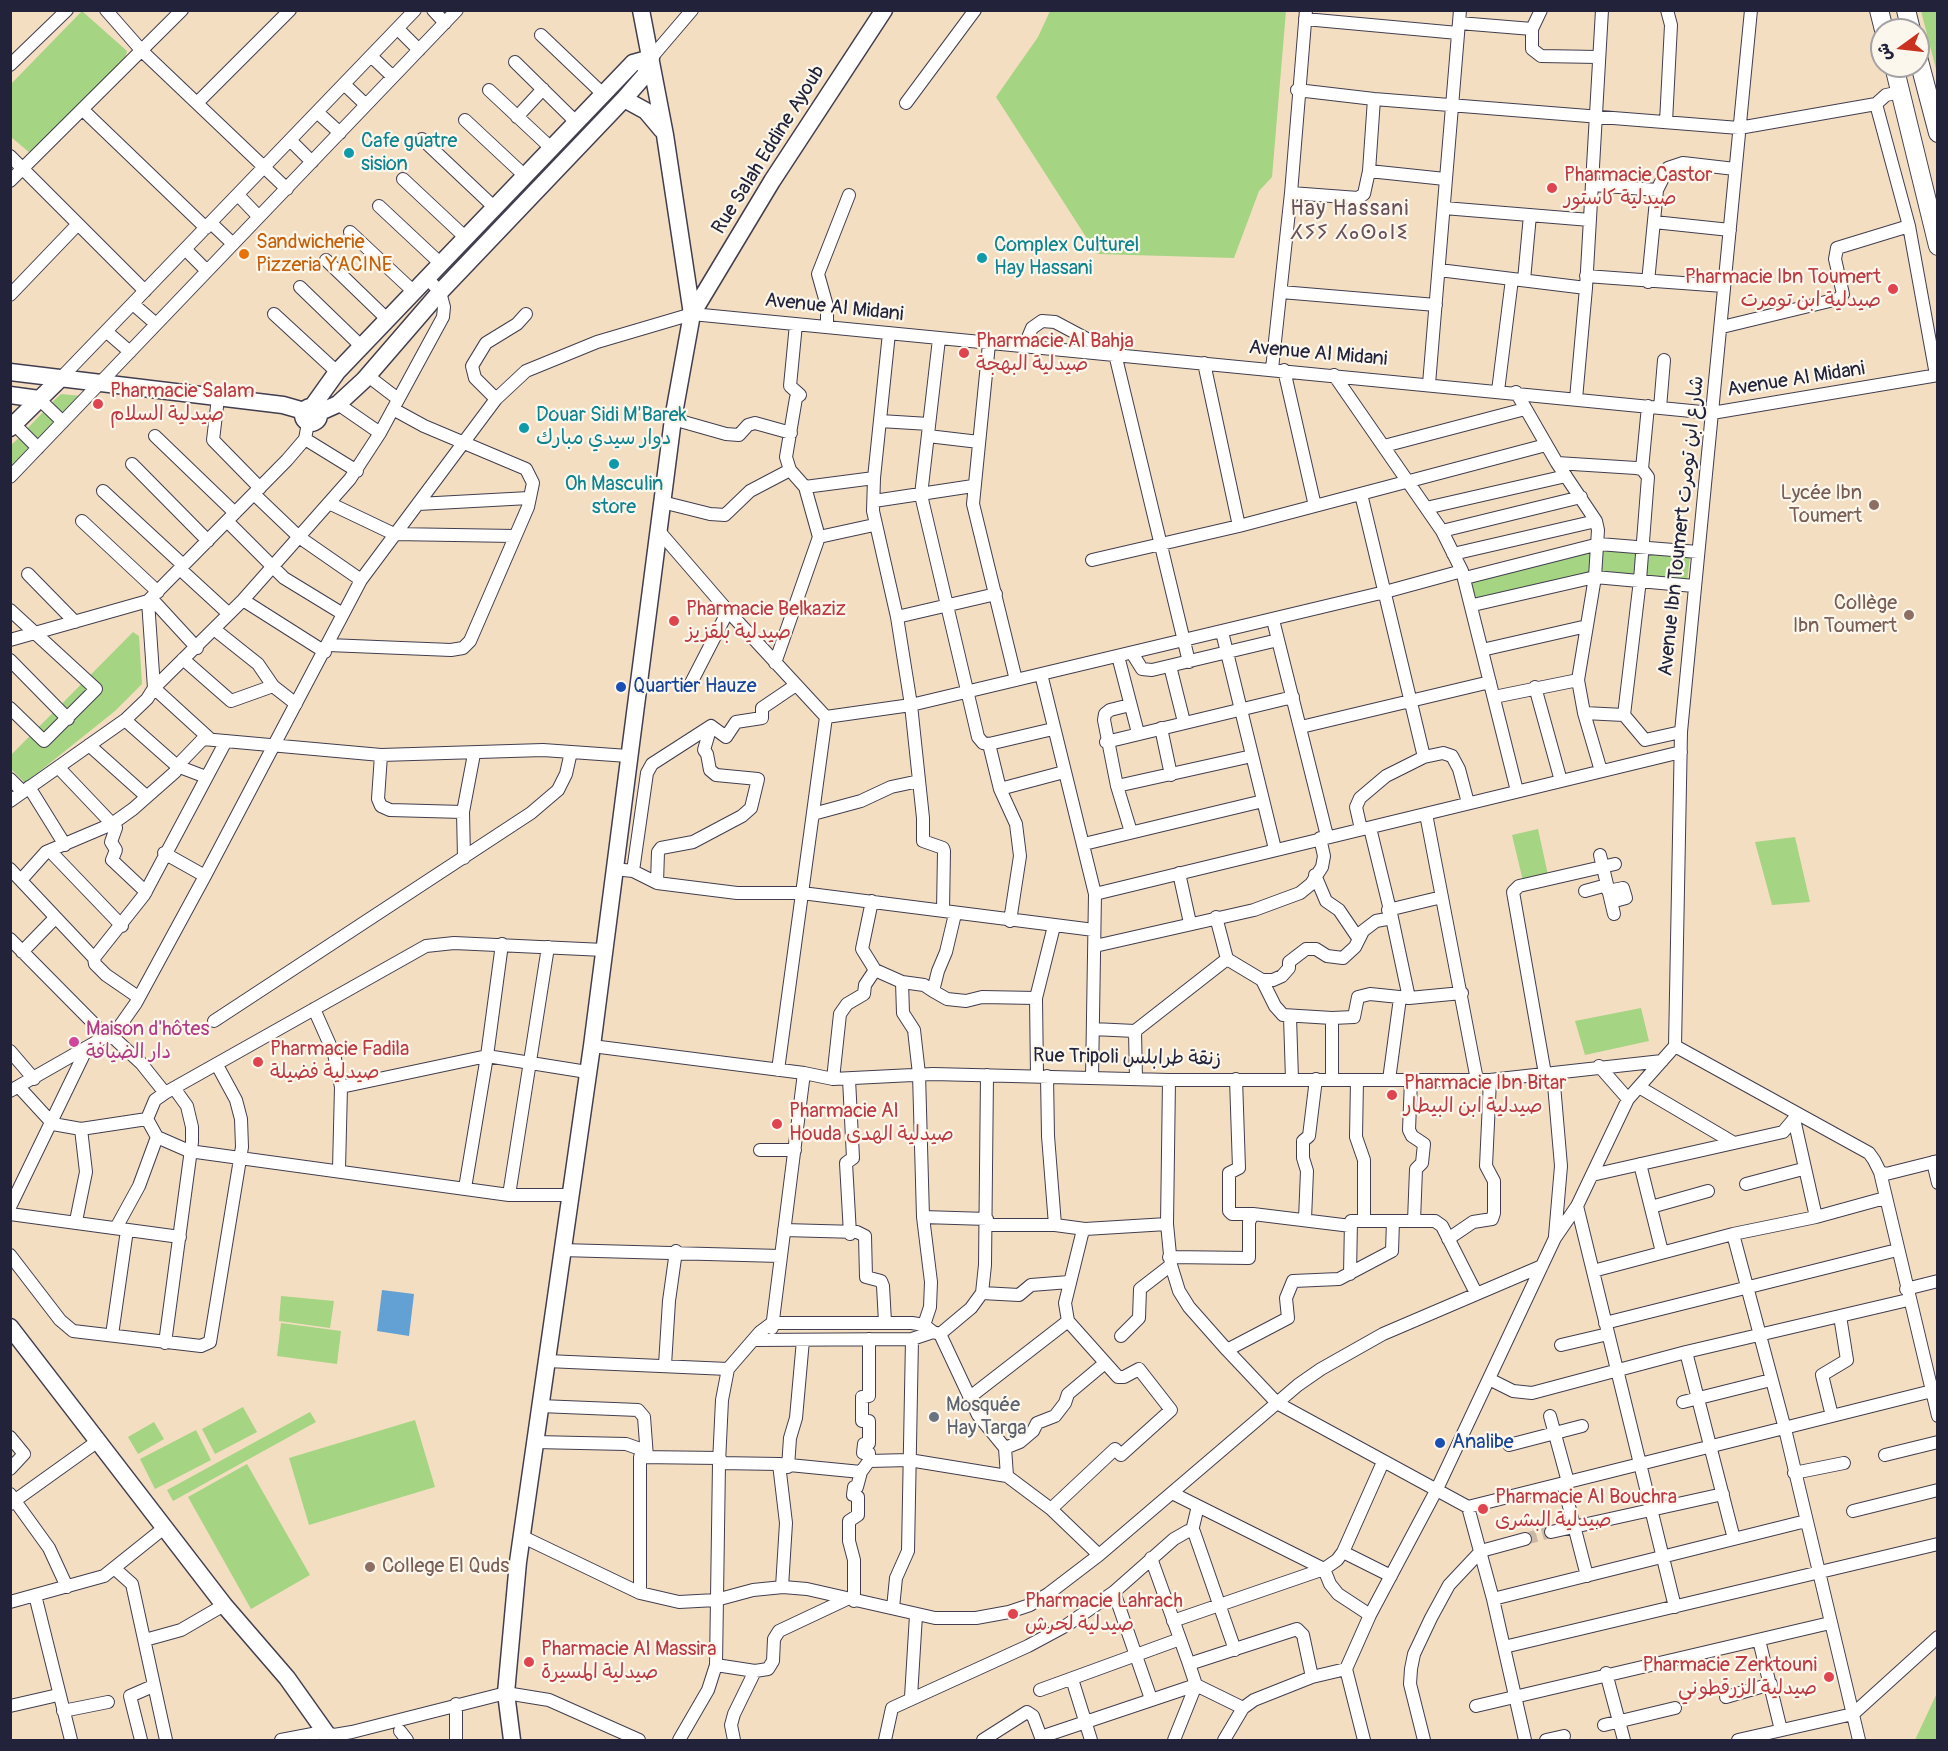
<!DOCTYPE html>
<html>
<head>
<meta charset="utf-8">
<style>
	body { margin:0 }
	#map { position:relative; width:1948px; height:1751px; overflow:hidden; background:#f4dec2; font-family:Pangolin,"Playpen Sans Arabic",sans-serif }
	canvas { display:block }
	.frame { position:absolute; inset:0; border:12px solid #22223b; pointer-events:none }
	.north { position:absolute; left:1870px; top:18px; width:60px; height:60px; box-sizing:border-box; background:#fbf7ec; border:2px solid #a4a2a5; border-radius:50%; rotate:255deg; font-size:16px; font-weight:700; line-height:24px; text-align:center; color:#22223b }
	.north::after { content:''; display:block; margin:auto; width:21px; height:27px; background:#c8321e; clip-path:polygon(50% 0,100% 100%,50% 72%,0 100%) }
</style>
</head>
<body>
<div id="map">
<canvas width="1948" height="1751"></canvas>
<div class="frame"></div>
<div class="north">ش</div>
</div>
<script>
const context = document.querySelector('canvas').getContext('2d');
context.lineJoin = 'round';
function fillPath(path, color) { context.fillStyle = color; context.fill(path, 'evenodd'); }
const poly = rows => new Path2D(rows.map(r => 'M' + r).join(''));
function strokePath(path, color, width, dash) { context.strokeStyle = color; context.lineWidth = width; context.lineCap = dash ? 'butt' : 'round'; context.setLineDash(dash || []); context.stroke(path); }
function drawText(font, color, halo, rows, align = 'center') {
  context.font = font + ' Pangolin,"Playpen Sans Arabic","Noto Sans Tifinagh",sans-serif'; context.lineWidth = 4.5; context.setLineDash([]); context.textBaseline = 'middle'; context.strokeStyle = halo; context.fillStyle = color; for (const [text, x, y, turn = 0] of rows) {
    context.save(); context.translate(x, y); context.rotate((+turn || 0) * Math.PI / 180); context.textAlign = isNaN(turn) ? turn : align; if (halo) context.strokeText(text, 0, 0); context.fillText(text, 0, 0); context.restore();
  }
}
const green = poly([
	[82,11,127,51,125,59,30,153,11,137,11,84],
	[1050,11,1286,11,1272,177,1259,191,1234,258,1097,254,996,97,1038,37],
	[1921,11,1937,11,1937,73],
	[61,394,82,396,62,417,49,405],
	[45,410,57,422,37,443,25,431],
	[20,437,32,448,11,468,10,446],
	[1596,549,1593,574,1475,601,1468,577],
	[1602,550,1639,551,1640,577,1600,573],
	[1647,552,1690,557,1687,581,1646,576],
	[133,632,139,636,142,684,115,711,25,783,11,769,10,756],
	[1538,829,1548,875,1523,881,1512,835],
	[1795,837,1810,902,1772,905,1755,842],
	[1641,1008,1649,1041,1585,1055,1575,1021],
	[281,1296,334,1301,330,1328,279,1321],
	[281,1323,341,1331,337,1364,277,1356],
	[243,1407,257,1432,215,1454,202,1429],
	[310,1412,316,1422,173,1501,167,1490],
	[415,1420,435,1487,309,1525,289,1458],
	[154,1422,164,1439,138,1454,128,1437],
	[196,1430,211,1460,155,1489,140,1459],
	[247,1464,310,1575,251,1609,188,1497],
	[1937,1693,1937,1740,1915,1740]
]);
const water = poly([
	[382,1290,414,1294,409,1336,377,1331]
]);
const streetTunnel = poly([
	[1525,1539,1551,1532]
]);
const street = poly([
	[106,10,142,51,287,189],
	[433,10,445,23],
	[1305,19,1458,33],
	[1459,23,1532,29,1532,49,1541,56,1598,57],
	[398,29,419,50],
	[1532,29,1541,10],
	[541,35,604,95],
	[371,56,393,77],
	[651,58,692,10],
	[515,62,576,122],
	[10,65,67,10],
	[344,84,366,105],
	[489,90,551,148],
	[1297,90,1374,99,1739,128,1876,104],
	[1901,92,1886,95,1876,104,1909,226,1936,375],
	[198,102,290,10],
	[906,103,975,10],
	[83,110,206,228],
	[317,112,340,133],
	[517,117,543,89],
	[465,120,525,176],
	[1666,122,1671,25,1667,10],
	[422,139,495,208],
	[290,140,312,162],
	[10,156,145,291],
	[1369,171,1445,179],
	[403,179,466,238],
	[10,181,182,10],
	[1593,185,1657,190],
	[1291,193,1358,198,1364,194,1369,171,1374,99],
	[238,195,259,217],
	[379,206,441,264],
	[1444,208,1590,220],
	[1654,222,1730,230],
	[211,223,233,244],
	[350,232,414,292],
	[186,250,207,271],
	[326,260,387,319],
	[1439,270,1586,288],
	[1586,276,1724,286],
	[1524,280,1530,215],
	[1648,282,1657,190,1668,168,1683,163,1735,169],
	[300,287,361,346],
	[1281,292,1436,305],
	[10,295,78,224],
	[133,304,156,324],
	[274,314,337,372],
	[827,327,827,306,818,274,849,195],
	[1722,327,1838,299,1843,294,1835,259,1837,248,1909,226],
	[107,332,130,352],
	[889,333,874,478,873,511,897,617,911,705,923,818,923,841,943,848,944,851,943,911],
	[939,339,921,495,978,737,983,743,989,744,1053,729],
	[989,344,973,504,1016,680],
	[1024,347,1032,328,1042,321,1055,322,1115,354,1189,662],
	[1204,363,1239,526],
	[1272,369,1291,193,1306,10],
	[1284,370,1315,506],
	[1334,375,1442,531,1462,571],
	[368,376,398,399],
	[59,380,415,10],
	[1429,384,1460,10],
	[1498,391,1512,279],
	[1516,392,1557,463,1596,521,1598,530,1595,577,1578,680,1584,713,1601,771],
	[218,398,213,440,260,488],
	[39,399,63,422],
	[496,399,475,378,472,366,486,343,517,324,526,314],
	[1576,399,1586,288,1602,10],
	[338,404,380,433],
	[1660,408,1664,360],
	[673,419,726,434,739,435,748,425,755,423,791,433],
	[880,421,929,424],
	[14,424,38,448],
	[155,436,235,513],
	[928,436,979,442],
	[305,439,357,471],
	[1384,446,1525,409],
	[1557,463,1636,468,1642,469,1648,477,1640,580,1624,715,1584,713],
	[132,464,208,541],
	[1642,469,1648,406],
	[10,477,457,10],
	[805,487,874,478],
	[103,491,183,565],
	[254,494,299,537,361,580],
	[1361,494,1424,757,1443,753,1452,756,1459,769,1468,803],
	[874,501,973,486],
	[662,502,710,514,725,515,750,491,790,470],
	[331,504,394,534,514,536],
	[418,504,529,498],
	[1426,508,1566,476],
	[82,521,158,592],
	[227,521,284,578,343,614],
	[658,530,728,611,826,717,911,705,1385,592,1462,571,1517,791],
	[1442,531,1581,497],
	[819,537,874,525],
	[1453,554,1596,521],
	[1092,560,1239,526,1546,445],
	[180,569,229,614],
	[28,574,75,622],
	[1465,578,1599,544,1698,552],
	[151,598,197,648],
	[243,600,325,652],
	[148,601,154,688,210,739],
	[1473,605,1595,577,1694,586],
	[10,610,96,689,44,741,10,708],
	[897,617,996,594],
	[1273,620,1327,836],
	[214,629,258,664,273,686,296,704],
	[1222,632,1275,849],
	[10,640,148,601,287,460,305,439,308,423],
	[328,645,451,650,463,648,470,641,528,507,533,483,526,469,424,426,393,409],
	[1482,650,1587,626],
	[1132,653,1142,669,1152,670,1278,640],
	[1118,656,1138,733],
	[183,659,231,701,273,686],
	[10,660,68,719],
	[775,663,819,537,805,487,790,470,786,457,796,398,800,395,790,386,796,324],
	[1170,666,1184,722],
	[1041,674,1095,894,1092,1078],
	[690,685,728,611],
	[1535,687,1561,781],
	[1494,697,1578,680],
	[1130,705,1110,710,1105,714,1104,720,1117,786,1131,832],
	[1624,715,1645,740,1681,732],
	[125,720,177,766,206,777],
	[1301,727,1490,682],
	[1161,728,1171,775],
	[1106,742,1293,697],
	[989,744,1000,789,1016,824,1020,856,1010,921],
	[89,745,146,796],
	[381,755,378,799,381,806,390,810,463,812],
	[58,767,116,828,111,842,116,850,112,860,146,892],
	[10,779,23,792],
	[1117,786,1252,756],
	[29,787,65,845],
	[1000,789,1064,772],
	[10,801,125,720,147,699,154,688,243,600,350,479,380,433,443,317,444,307,440,292,428,279],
	[813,814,861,801,891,787,919,781],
	[1426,814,1477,1080],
	[1370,828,1392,918],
	[1361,829,1356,807,1360,798,1386,776,1424,757],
	[1084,844,1263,801],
	[51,852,122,926],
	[164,853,205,876],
	[1600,855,1614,914],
	[464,858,463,812,474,754],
	[10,869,94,958,144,895,226,741],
	[614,869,633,871,657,883,658,852,661,848,693,842,742,816,751,808,758,779,716,775,710,770,707,754,704,750,711,726],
	[633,871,647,773,652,764,711,726,726,737,736,722,762,718,762,708,796,685],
	[1179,873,1190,923],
	[1315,875,1326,901,1339,910,1358,938],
	[21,880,46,852,112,824,133,809,175,772,177,766,203,739,381,755,543,750,628,756],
	[657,883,737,893,802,893,1094,930],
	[1585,891,1607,885],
	[1608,891,1623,888,1626,898,1611,902],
	[1095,894,1681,752],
	[872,901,862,949,875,970,902,982],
	[1388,910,1442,897],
	[955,914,946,952,938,971,933,991,947,999,966,1001,982,997,1036,998],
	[10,939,106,1036,115,1039,141,1063,165,1093],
	[1095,946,1254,910,1300,893,1311,884,1322,867,1324,856,1320,838],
	[22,952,55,918],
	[94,958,95,964,106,975,138,997],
	[1227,959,1262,980,1273,980,1282,976,1289,968,1289,962,1306,949,1316,949,1327,956,1343,958,1355,947,1363,931,1376,921,1392,918,1409,998],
	[1262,980,1275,1006,1283,1015,1332,1018],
	[314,1009,334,1054,341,1087,339,1169],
	[1290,1017,1292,1079],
	[214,1021,531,813,558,790,566,774,571,752],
	[1093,1029,1135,1031,1227,959,1216,917],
	[1135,1031,1136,1079],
	[592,1046,804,1073,833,1079,933,1074,1169,1080,1490,1080,1662,1061],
	[1675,1046,1681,732,1751,10],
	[1675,1046,1869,1153,1874,1160,1880,1172,1938,1416],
	[10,1051,34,1079],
	[1599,1066,1628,1099],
	[778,1070,826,717],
	[1553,1073,1561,1166,1555,1236],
	[1545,1074,1513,892,1519,886,1615,864],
	[1037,1076,1036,998,1054,926],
	[1047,1076,1048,1136,1055,1225],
	[833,1079,840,1014,847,1004,864,994,865,985,875,970],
	[849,1079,853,1158,846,1163,850,1234],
	[1236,1079,1239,1168,1229,1173,1229,1211,1232,1214,1253,1214],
	[1169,1080,1167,1224,1171,1265,1179,1291,1189,1307,1227,1350,1277,1403,1468,1507,1493,1599,1525,1740],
	[1332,1080,1332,1018,1354,1017,1358,997,1370,994,1409,998,1462,993],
	[1357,1080,1356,1137,1364,1160,1364,1221],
	[1389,1080,1400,998],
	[1411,1080,1409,1130,1412,1136,1424,1144,1422,1163,1416,1169,1414,1221],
	[19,1087,53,1124,81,1129,147,1119],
	[341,1087,487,1056,587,1072],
	[1639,1087,1734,1143],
	[10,1091,117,1030,136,1003,205,876,361,580,496,399,526,371,597,342,692,314,1712,413,1938,375],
	[1796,1116,1794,1119,1816,1217],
	[760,1150,795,1150],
	[1933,1162,1938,1183],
	[1640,1164,1662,1252],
	[1880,1172,1886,1174,1938,1161],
	[1592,1175,1783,1132,1794,1119],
	[1746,1184,1803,1169],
	[465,1188,487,1056,502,944],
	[509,1195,548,947],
	[570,1195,509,1195,189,1151,157,1137,147,1119,155,1100,165,1093,426,946,454,943,604,950],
	[1577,1206,1675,1607],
	[10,1207,87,1048],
	[1651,1207,1708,1191],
	[10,1214,180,1237],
	[923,1217,987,1219],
	[1305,1219,1307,1171,1303,1158,1303,1141,1309,1136,1316,1079],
	[76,1221,86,1172,81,1129],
	[987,1225,1055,1225,1085,1229],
	[116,1228,139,1186,157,1137],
	[784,1230,857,1232,865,1236,866,1277,881,1281,883,1286,885,1322],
	[1733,1234,1785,1429,1859,1740],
	[1448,1239,1473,1222,1492,1219,1494,1213,1494,1181,1486,1166,1490,1080],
	[561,1250,780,1256],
	[10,1255,60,1320,73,1331,201,1346,210,1342,242,1147,241,1119,236,1100,217,1065],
	[1169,1257,1249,1258,1249,1222,1253,1214,1351,1226],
	[1593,1271,1733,1234,1816,1217,1885,1198],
	[1350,1274,1351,1221,1435,1221,1442,1226,1476,1293],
	[1906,1289,1938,1281],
	[982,1293,1019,1295,1031,1285,1069,1282],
	[1605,1323,1897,1250],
	[924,1325,930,1307,931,1282,923,1217,919,1074,914,1030,903,1013,902,982,924,985,933,991],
	[772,1328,804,1073],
	[940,1334,978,1415,1005,1448,1007,1476,1051,1509,1099,1555],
	[112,1335,127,1230],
	[1121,1336,1139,1318,1140,1289,1171,1265],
	[869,1339,869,1396,862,1397,862,1421,869,1421,869,1443,864,1444,863,1453,869,1453,869,1461],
	[754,1340,912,1339,933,1332,940,1334,971,1308,982,1293,985,1265,987,1075],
	[165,1343,192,1142,192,1127,187,1106,174,1088],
	[1561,1345,1608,1334],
	[1227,1350,1288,1318,1286,1298,1293,1281,1339,1279,1392,1251,1393,1221],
	[1686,1352,1734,1539],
	[547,1361,728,1369],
	[665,1365,669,1301,676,1251],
	[1489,1379,1513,1391,1532,1393,1686,1352,1908,1300],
	[970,1397,1068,1321],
	[1683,1402,1771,1380],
	[540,1406,638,1410,644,1417,647,1457],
	[1550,1416,1568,1482],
	[1832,1416,1822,1375,1847,1360,1840,1316],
	[10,1437,24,1454,10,1469],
	[535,1442,626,1444,646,1451],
	[1509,1445,1582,1426],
	[1005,1448,1020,1442,1033,1431,1037,1423,1055,1416,1065,1403,1068,1394,1105,1363],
	[1885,1455,1938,1442],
	[719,1463,779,1464,861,1472,869,1461,909,1460,1007,1476],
	[779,1464,786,1523,782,1587],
	[788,1467,790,1438,796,1418,803,1340],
	[1794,1473,1844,1463],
	[1563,1483,1587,1576],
	[1172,1493,1324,1569,1330,1584,1338,1594,1370,1615],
	[10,1494,49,1548,67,1587],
	[10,1504,98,1441],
	[1468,1507,1932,1391],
	[1051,1509,1115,1449,1121,1455,1171,1410,1139,1369,1124,1377,1118,1377,1068,1321,1065,1303,1082,1234,1085,1229,1167,1224],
	[1853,1511,1938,1490],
	[1192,1531,1198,1506],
	[1551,1532,1723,1494],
	[521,1536,640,1593,679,1602,716,1600,753,1590,783,1587,807,1589,935,1618,976,1618,1009,1612,1030,1605,1048,1594,1099,1555,1298,1385,1321,1369,1383,1334,1542,1266],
	[1343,1552,1391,1576],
	[1151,1558,1189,1664],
	[114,1568,132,1584,166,1740],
	[1114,1592,1151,1699],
	[640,1593,640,1457,720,1458],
	[35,1595,71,1740],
	[1493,1599,1806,1521],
	[854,1601,854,1560,849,1541,849,1521,858,1515,858,1497,853,1495,854,1487,857,1487,861,1472],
	[10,1602,104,1576,164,1528],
	[893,1608,896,1578,908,1551,912,1339],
	[1173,1621,1324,1569,1337,1560,1343,1552,1383,1462],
	[145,1640,181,1630,224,1605],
	[1759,1640,1781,1730],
	[1504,1647,1938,1544],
	[716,1665,755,1671,768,1669,773,1661,774,1639,779,1631,847,1599],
	[1606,1673,1624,1740],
	[1072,1679,1091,1740],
	[1040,1690,1180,1639],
	[911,1697,916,1615],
	[1726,1697,1771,1684],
	[10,1706,58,1695],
	[1476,1706,1830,1623],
	[63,1711,108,1702],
	[1604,1725,1675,1708],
	[400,1731,407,1740],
	[1041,1737,1196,1685,1243,1708],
	[141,1740,130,1696,153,1686],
	[281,1740,323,1732,334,1735,352,1732,506,1693,549,1700,639,1740],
	[456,1740,456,1704],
	[679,1740,708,1690,716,1665,719,1463,722,1400,728,1369,760,1332,772,1323,912,1323,924,1325,933,1332],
	[734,1740,731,1725,734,1714,755,1671],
	[885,1740,892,1708,1028,1646,1067,1625,1114,1592,1174,1539,1188,1531,1194,1532,1235,1650],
	[983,1740,1027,1712,1033,1716,1042,1740],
	[1174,1740,1196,1685,1189,1664,1297,1629,1303,1635,1312,1677],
	[1224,1740,1243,1708,1254,1700,1312,1677,1346,1669],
	[1364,1740,1346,1669,1370,1615,1437,1489,1555,1238,1577,1206,1628,1099,1675,1046],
	[1424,1740,1410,1684,1411,1669,1414,1654,1431,1618,1449,1585,1481,1551,1525,1539],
	[1546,1740,1564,1736],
	[1738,1740,1853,1714,1938,1637]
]);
const secondary = poly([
	[624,99,646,111,662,130],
	[692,314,772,181,884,10],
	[10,372,283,405,304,411],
	[10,395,39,399],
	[312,407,337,372,633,63,651,58],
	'303 415a8 8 0 1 1 16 0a8 8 0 1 1-16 0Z',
	[318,413,338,404,364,380,440,292,624,99,645,75,650,59],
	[10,428,59,380],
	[10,1327,224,1605,287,1678,331,1740],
	[512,1740,506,1693,518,1562,592,1046,673,419,692,314,665,135,641,10]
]);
const primary = poly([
	[1879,10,1884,30],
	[1906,10,1911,30],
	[1918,57,1938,133],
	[1894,66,1938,246]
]);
const markers = [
	[349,153,6,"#0f9aa8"],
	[1552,188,6,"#e0444e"],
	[244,254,6,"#e8710a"],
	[982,258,6,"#0f9aa8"],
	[1893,289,6,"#e0444e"],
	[964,353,6,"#e0444e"],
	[98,404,6,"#e0444e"],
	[524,428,6,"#0f9aa8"],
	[614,464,6,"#0f9aa8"],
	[1874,505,6,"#8d6e63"],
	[1909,615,6,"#8d6e63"],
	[674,621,6,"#e0444e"],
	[621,687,6,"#1a4fb4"],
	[74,1042,6,"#d1479c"],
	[258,1062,6,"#e0444e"],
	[1392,1095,6,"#e0444e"],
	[777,1124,6,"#e0444e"],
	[934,1417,6,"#6b7280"],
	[1440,1443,6,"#1a4fb4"],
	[1483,1509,6,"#e0444e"],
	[370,1567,6,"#8d6e63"],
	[1013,1614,6,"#e0444e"],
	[529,1662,6,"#e0444e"],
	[1829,1677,6,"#e0444e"]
];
const cultureNames = [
	["Cafe guatre",361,142],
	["sision",361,165],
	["Complex Culturel",994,246],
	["Hay Hassani",994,269],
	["Douar Sidi M'Barek",536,416],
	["دوار سيدي مبارك",536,439],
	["Oh Masculin",614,485,"center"],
	["store",614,508,"center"]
];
const streetNames = [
	["Rue Salah Eddine Ayoub",769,150,-58],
	["Avenue Al Midani",834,308,6],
	["Avenue Al Midani",1318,354,5],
	["Avenue Al Midani",1796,380,-9],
	["Avenue Ibn Toumert شارع ابن تومرت",1682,526,-84],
	["Rue Tripoli زنقة طرابلس",1127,1058,1]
];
const healthNames = [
	["Pharmacie Castor",1564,176],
	["صيدلية كاستور",1564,199],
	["Pharmacie Ibn Toumert",1881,278,"right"],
	["صيدلية ابن تومرت",1881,301,"right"],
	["Pharmacie Al Bahja",976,342],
	["صيدلية البهجة",976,365],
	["Pharmacie Salam",110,392],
	["صيدلية السلام",110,415],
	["Pharmacie Belkaziz",686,610],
	["صيدلية بلقزيز",686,633],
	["Pharmacie Fadila",270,1050],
	["صيدلية فضيلة",270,1073],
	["Pharmacie Ibn Bitar",1404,1084],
	["صيدلية ابن البيطار",1404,1107],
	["Pharmacie Al",789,1112],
	["Houda صيدلية الهدى",789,1135],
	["Pharmacie Al Bouchra",1495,1498],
	["صيدلية البشرى",1495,1521],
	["Pharmacie Lahrach",1025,1602],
	["صيدلية لحرش",1025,1625],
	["Pharmacie Al Massira",541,1650],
	["صيدلية المسيرة",541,1673],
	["Pharmacie Zerktouni",1817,1666,"right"],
	["صيدلية الزرقطوني",1817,1689,"right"]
];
const foodNames = [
	["Sandwicherie",256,243],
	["Pizzeria YACINE",256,266]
];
const educationNames = [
	["Lycée Ibn",1862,494],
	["Toumert",1862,517],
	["Collège",1897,604],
	["Ibn Toumert",1897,627],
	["College El Quds",382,1567,"left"]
];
const transitNames = [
	["Quartier Hauze",633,687],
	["Analibe",1452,1443]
];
const hotelNames = [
	["Maison d'hôtes",86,1030],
	["دار الضيافة",86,1053]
];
const worshipNames = [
	["Mosquée",946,1406],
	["Hay Targa",946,1429]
];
const neighbourhoodNames = [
	["Hay Hassani",1350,210],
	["ⵃⵢⵢ ⵃⴰⵙⴰⵏⵉ",1350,234]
];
fillPath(green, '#a5d483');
fillPath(water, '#63a1d5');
strokePath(streetTunnel, '#cab8a7', 12, [12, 6]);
strokePath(street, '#423e4f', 14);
strokePath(secondary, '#423e4f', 19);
strokePath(primary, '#423e4f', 20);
strokePath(street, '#fff', 12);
strokePath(secondary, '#fff', 16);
strokePath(primary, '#fff', 18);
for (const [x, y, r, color] of markers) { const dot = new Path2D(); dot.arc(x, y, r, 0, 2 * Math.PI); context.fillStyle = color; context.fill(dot); strokePath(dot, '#fbf7ec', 2); }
drawText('20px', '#0d838f', '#fbf7ec', cultureNames, 'left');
drawText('20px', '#22223b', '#fbf7ec', streetNames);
drawText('20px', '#be3a42', '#fbf7ec', healthNames, 'left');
drawText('20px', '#c56008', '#fbf7ec', foodNames, 'left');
drawText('20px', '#785e54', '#fbf7ec', educationNames, 'right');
drawText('20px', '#164399', '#fbf7ec', transitNames, 'left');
drawText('20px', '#b23c85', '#fbf7ec', hotelNames, 'left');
drawText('20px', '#5b616d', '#fbf7ec', worshipNames, 'left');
context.letterSpacing = '1.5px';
drawText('21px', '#6a5059', '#fbf7ec', neighbourhoodNames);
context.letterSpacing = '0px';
</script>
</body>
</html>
